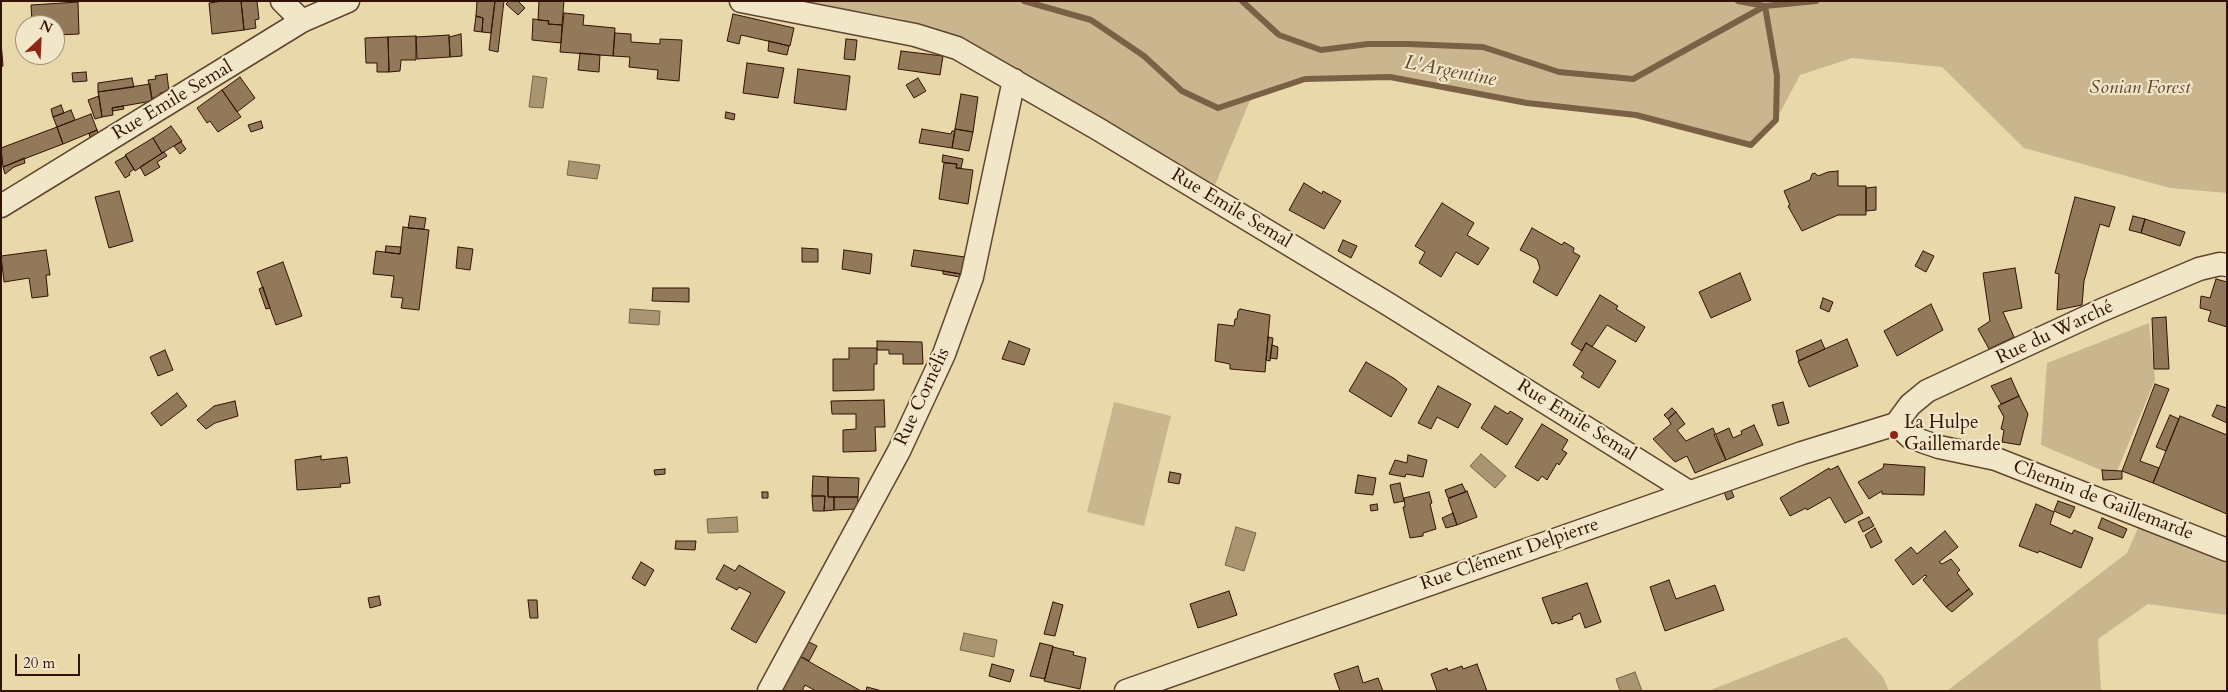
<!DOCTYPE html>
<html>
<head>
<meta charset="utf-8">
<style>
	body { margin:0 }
	#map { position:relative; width:2228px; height:692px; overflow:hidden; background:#e9d8aa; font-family:Cardo,serif }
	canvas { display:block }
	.frame { position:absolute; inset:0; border:2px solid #311204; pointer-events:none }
	.north { position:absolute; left:15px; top:15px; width:50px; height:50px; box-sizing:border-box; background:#f1e6c8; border:1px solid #a4917a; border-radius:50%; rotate:25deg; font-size:14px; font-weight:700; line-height:20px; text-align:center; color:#311204 }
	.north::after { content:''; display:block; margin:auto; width:18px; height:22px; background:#8f2418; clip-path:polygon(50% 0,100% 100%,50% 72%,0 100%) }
	.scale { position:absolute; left:15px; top:654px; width:65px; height:22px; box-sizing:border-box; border:2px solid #311204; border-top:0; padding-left:6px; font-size:15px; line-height:18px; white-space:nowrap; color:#311204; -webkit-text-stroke:4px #f1e6c8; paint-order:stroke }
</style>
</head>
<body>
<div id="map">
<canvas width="2228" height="692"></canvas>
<div class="frame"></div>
<div class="north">N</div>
<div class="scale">20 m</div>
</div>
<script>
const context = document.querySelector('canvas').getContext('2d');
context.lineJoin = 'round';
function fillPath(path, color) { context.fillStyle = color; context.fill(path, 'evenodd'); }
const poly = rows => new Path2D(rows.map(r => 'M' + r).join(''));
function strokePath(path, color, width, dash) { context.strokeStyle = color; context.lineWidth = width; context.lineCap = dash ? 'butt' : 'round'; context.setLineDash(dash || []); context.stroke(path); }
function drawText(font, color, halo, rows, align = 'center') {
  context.font = font + ' Cardo,serif'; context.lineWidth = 4.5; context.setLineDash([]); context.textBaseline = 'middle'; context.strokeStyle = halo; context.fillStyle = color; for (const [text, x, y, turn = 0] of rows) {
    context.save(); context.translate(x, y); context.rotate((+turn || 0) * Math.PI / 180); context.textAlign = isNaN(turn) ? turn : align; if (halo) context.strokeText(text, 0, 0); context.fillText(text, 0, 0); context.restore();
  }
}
const green = poly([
	[801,1,2227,1,2227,193,2170,188,2024,148,1942,67,1852,58,1800,75,1776,120,1751,145,1636,115,1527,103,1390,77,1305,79,1251,98,1215,185,1103,118,960,41,901,19],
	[2149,323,2155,380,2115,476,2041,445,2047,363],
	[1114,402,1171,416,1144,526,1087,512],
	[2138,528,2227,564,2227,615,2148,604,2098,639,2101,691,1947,691,2127,553],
	[1846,637,1883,677,1889,691,1708,691]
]);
const water = poly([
	[533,76,547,78,543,108,529,107,533,76],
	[569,161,600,165,597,179,567,175,569,161],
	[630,309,660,311,659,325,629,323,630,309],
	[1481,454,1506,476,1495,488,1470,466,1481,454],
	[737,517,738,532,708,533,707,519,737,517],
	[1236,527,1256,533,1244,571,1225,565,1236,527],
	[964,633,997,640,994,657,960,650,964,633],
	[1635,672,1642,691,1620,691,1616,679,1635,672]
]);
const stream = poly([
	[1024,1,1091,20,1144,56,1182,91,1218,108,1305,79,1390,77,1527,103,1636,115,1751,145,1776,120,1777,76,1765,6,1738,1],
	[1242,1,1279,35,1321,50,1368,44,1408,44,1483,47,1559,72,1633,79,1765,6,1816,1]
]);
const building = poly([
	[223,1,241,1,244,30,212,34,209,3,223,1],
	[241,1,257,1,259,19,255,20,256,28,244,30,241,1],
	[477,1,495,1,491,33,482,32,483,18,476,16,477,1],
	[495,1,504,1,498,52,489,50,495,1],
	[509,1,518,1,525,8,518,15,506,4,509,1],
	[539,1,564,1,562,25,548,24,549,21,538,20,539,1],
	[78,2,79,34,55,35,55,25,36,25,35,22,32,22,31,5,78,2],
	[564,13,584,15,583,25,615,28,613,56,560,52,564,13],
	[733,14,794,28,790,46,741,35,739,44,727,41,733,14],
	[476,16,483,18,482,32,474,31,476,16],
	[533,19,549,21,548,24,562,25,561,43,532,40,533,19],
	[615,33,631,34,631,42,660,44,660,39,682,40,679,81,657,79,658,70,629,67,630,57,613,56,615,33],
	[461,34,462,56,450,57,449,37,461,34],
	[449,35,450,57,417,59,416,37,449,35],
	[416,36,416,60,401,60,400,71,389,72,388,37,416,36],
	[388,37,389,72,377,72,377,63,366,63,365,38,388,37],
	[846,39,857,40,855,60,844,59,846,39],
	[1,41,3,66,1,67,1,41],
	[769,41,789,46,787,55,768,51,769,41],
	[901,51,943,56,940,75,898,69,901,51],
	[580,53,600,55,599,72,578,70,580,53],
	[747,63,784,68,778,98,743,93,747,63],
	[798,69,850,76,846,110,794,103,798,69],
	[86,72,87,81,73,82,72,73,86,72],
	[167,74,169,92,160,93,161,97,152,98,148,80,156,79,155,76,167,74],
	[240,77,255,98,237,112,222,90,240,77],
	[132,78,134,87,98,92,98,83,132,78],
	[918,78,926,91,914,98,906,85,918,78],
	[150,84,152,101,112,108,113,115,102,117,98,92,150,84],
	[222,90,241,117,218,132,210,121,207,123,197,108,222,90],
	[961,94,978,97,973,132,955,129,961,94],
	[99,96,102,117,95,119,88,100,99,96],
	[61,105,64,113,53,117,51,109,61,105],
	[123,106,124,109,113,111,112,108,123,106],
	[71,110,75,120,57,127,53,117,71,110],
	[726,112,735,114,734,120,725,118,726,112],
	[91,114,97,130,63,144,57,127,91,114],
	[261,121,263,128,251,132,248,125,261,121],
	[171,126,182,141,162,153,153,138,171,126],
	[57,127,63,144,3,167,1,148,57,127],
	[922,129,951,134,952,131,955,131,952,148,919,143,922,129],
	[955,129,973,132,969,151,952,148,955,129],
	[97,130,98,133,90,137,89,134,97,130],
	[153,138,162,153,135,171,125,155,153,138],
	[181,142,186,149,180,154,174,146,181,142],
	[164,152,167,156,157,162,160,167,145,176,140,167,164,152],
	[943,155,963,159,961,168,956,168,957,164,942,162,943,155],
	[126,156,134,169,129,173,130,175,125,178,115,162,126,156],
	[24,158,25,163,14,167,5,174,3,167,24,158],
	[944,163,957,164,956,168,973,170,968,204,939,199,944,163],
	[1838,171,1838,186,1866,186,1866,215,1838,215,1802,231,1788,206,1790,205,1784,191,1810,180,1812,174,1815,173,1818,176,1828,172,1838,171],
	[1304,183,1322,194,1323,191,1341,201,1324,229,1289,210,1304,183],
	[1876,187,1876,210,1866,211,1866,188,1876,187],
	[119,191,133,241,109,248,95,197,119,191],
	[2075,197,2115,207,2109,227,2100,224,2084,281,2082,305,2057,310,2059,274,2055,273,2075,197],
	[1442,203,1474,223,1467,235,1489,248,1478,265,1456,252,1441,277,1419,263,1425,252,1415,246,1442,203],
	[410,216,426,218,424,229,408,228,410,216],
	[2133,216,2145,219,2141,233,2129,230,2133,216],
	[2145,219,2185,232,2180,246,2141,233,2145,219],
	[403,227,429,230,419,310,401,308,403,298,391,297,394,276,373,274,376,251,400,254,403,227],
	[1532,228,1562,245,1564,242,1574,248,1573,252,1580,256,1557,296,1533,282,1540,268,1537,259,1520,250,1532,228],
	[1343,240,1357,246,1351,258,1338,251,1343,240],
	[386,246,401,247,400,254,385,252,386,246],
	[458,247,473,249,470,270,456,268,458,247],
	[802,248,818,249,818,262,802,262,802,248],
	[46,250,50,275,46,275,48,296,32,298,29,278,4,282,1,256,46,250],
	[844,250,872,254,870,274,842,269,844,250],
	[914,250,965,257,962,274,911,266,914,250],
	[1923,251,1934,256,1926,272,1915,266,1923,251],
	[283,262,302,316,276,325,257,272,283,262],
	[2015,268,2022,308,2003,312,2014,337,1989,349,1978,329,1990,321,1983,273,2015,268],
	[943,271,960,274,960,277,943,274,943,271],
	[1740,273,1751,300,1711,318,1699,292,1740,273],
	[2216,279,2227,282,2227,327,2208,321,2211,311,2200,308,2201,296,2210,298,2216,279],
	[263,287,270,308,266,309,259,289,263,287],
	[653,288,689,288,689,302,652,301,653,288],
	[1600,295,1618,306,1616,309,1645,327,1636,342,1607,325,1592,347,1586,343,1582,351,1571,344,1600,295],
	[1823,298,1833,302,1829,312,1820,308,1823,298],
	[1931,304,1943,330,1897,356,1884,331,1931,304],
	[1240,309,1270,315,1265,372,1230,369,1230,364,1215,361,1218,324,1234,326,1235,319,1237,319,1238,311,1240,309],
	[2166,317,2169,369,2154,369,2152,318,2166,317],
	[1268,337,1273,338,1270,361,1266,360,1268,337],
	[1847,339,1858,366,1809,387,1798,361,1847,339],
	[1821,340,1825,349,1799,361,1796,351,1821,340],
	[877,341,922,342,923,364,903,364,903,354,889,354,889,350,877,350,877,341],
	[1009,341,1030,349,1024,365,1002,359,1009,341],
	[1586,343,1616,361,1599,388,1581,377,1584,373,1573,365,1586,343],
	[1272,345,1278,347,1277,359,1270,358,1272,345],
	[849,348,877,348,877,364,874,364,874,390,833,391,833,359,849,359,849,348],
	[165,350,173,370,158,376,150,357,165,350],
	[1366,362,1395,379,1407,389,1391,417,1349,391,1366,362],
	[2011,378,2019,396,2001,404,1991,386,2011,378],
	[2155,384,2169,389,2140,461,2159,468,2153,483,2122,471,2155,384],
	[1438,386,1471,404,1458,428,1437,417,1431,429,1418,423,1438,386],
	[177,393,187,406,161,426,151,413,177,393],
	[2019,396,2028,414,2020,445,2002,442,2004,430,2001,429,2004,417,1998,406,2019,396],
	[884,400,885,427,875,427,876,451,843,452,843,430,856,429,856,414,832,414,831,401,884,400],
	[235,401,238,416,215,423,206,429,197,420,214,406,235,401],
	[1783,402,1789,423,1778,426,1772,405,1783,402],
	[2217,405,2227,408,2227,423,2212,416,2217,405],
	[1495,406,1508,414,1510,411,1523,419,1507,445,1481,428,1495,406],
	[1672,408,1676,412,1668,419,1664,415,1672,408],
	[1676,412,1685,424,1677,430,1686,441,1713,428,1726,460,1695,473,1687,456,1675,462,1653,439,1671,424,1668,419,1676,412],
	[2170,415,2179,419,2166,451,2156,447,2170,415],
	[2180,416,2227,435,2227,514,2153,483,2180,416],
	[1542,424,1568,440,1562,450,1567,453,1559,465,1557,463,1547,480,1542,476,1538,481,1515,467,1542,424],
	[1754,425,1763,445,1726,460,1714,435,1729,428,1733,438,1742,434,1741,431,1754,425],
	[1408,455,1427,460,1423,477,1406,474,1405,477,1389,474,1395,460,1407,463,1408,455],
	[321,456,321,460,347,457,350,483,340,484,341,487,297,490,295,460,321,456],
	[1884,464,1925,467,1924,495,1882,494,1882,491,1869,499,1858,482,1883,468,1884,464],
	[1838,466,1863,513,1845,523,1830,497,1807,510,1806,508,1790,516,1780,498,1829,468,1830,470,1838,466],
	[665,469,665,474,655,475,654,470,665,469],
	[2102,470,2122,471,2122,479,2103,480,2102,470],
	[1170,472,1181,474,1179,484,1168,482,1170,472],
	[1358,475,1376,478,1373,495,1355,493,1358,475],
	[813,476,828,477,828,497,834,497,834,510,824,511,825,496,812,496,813,476],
	[828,477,859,478,858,497,828,497,828,477],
	[1400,483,1404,501,1394,503,1390,485,1400,483],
	[1462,484,1466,492,1448,498,1445,490,1462,484],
	[1730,487,1734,497,1727,500,1723,489,1730,487],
	[1467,491,1477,517,1457,525,1448,499,1467,491],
	[762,492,768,492,768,498,762,498,762,492],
	[1429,492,1432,503,1430,504,1436,529,1423,533,1423,536,1410,538,1403,507,1405,507,1404,498,1429,492],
	[812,496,825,496,824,511,813,511,812,496],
	[834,497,858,497,857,509,834,510,834,497],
	[2058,501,2075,507,2070,518,2054,511,2058,501],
	[1377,504,1378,510,1371,511,1370,505,1377,504],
	[2036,504,2054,512,2050,524,2072,534,2074,530,2093,538,2081,568,2039,551,2038,553,2019,546,2036,504],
	[1453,513,1457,525,1446,528,1442,518,1453,513],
	[1869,517,1874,526,1863,532,1858,522,1869,517],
	[2102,518,2127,529,2123,538,2098,528,2102,518],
	[1875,528,1882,542,1871,548,1865,535,1875,528],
	[1945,531,1958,547,1939,562,1942,564,1951,559,1960,570,1957,573,1969,589,1946,607,1923,580,1927,576,1925,575,1913,585,1895,560,1911,547,1917,554,1945,531],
	[676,541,696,541,695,550,675,549,676,541],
	[641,562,654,570,645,586,632,578,641,562],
	[724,565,735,571,739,565,785,592,756,643,731,629,751,593,739,587,737,590,716,579,724,565],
	[1669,580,1676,599,1715,585,1724,610,1665,631,1650,587,1669,580],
	[1587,583,1601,622,1585,628,1580,613,1572,617,1573,619,1558,624,1557,622,1552,624,1542,598,1587,583],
	[1969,589,1973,594,1952,612,1946,607,1969,589],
	[1229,591,1237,615,1198,628,1190,604,1229,591],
	[379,596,381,605,370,608,368,598,379,596],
	[528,600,537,600,538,618,530,618,528,600],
	[1053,602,1063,605,1055,636,1044,634,1053,602],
	[805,640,817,646,809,661,796,654,805,640],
	[1040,643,1053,646,1045,679,1030,676,1040,643],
	[1053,647,1074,652,1073,655,1086,658,1080,689,1044,681,1053,647],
	[796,654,815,665,861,691,816,691,805,685,802,691,775,691,796,654],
	[992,664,1014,670,1010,682,989,676,992,664],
	[1477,664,1487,691,1437,691,1431,674,1447,668,1448,671,1462,666,1463,669,1477,664],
	[1358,666,1363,683,1378,678,1383,691,1340,691,1334,674,1358,666],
	[867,687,882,691,866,691,867,687]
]);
const minor = poly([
	[282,1,302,21],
	[741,1,915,35,957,48,1098,129,1388,304,1689,492],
	[1,206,302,21,348,1],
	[1896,424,1910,405,1927,391,2102,310,2199,269,2220,264,2227,265],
	[1896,424,1910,437,1939,447,1996,459,2227,550],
	[769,691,899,451,944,354,972,277,1014,80],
	[1126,691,1802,453,1896,424]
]);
const markers = [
	[1894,435,5,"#8f2418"]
];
const parkNames = [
	["Sonian Forest",2140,89]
];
const streetNames = [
	["Rue Emile Semal",173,101,-31],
	["Rue Emile Semal",1231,209,31],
	["Rue du Warché",2055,333,-25],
	["Rue Cornélis",923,397,-65],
	["Rue Emile Semal",1576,421,32],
	["Chemin de Gaillemarde",2103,501,21],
	["Rue Clément Delpierre",1510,555,-19]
];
const poiNames = [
	["La Hulpe",1904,424],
	["Gaillemarde",1904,446]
];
const waterNames = [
	["L'Argentine",1450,72,11]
];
fillPath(green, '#cab68e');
fillPath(water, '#aa9572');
strokePath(water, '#7a6146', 1);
strokePath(stream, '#7a6146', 6);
fillPath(building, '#91795a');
strokePath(building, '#311204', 1);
strokePath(minor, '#5f442e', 25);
strokePath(minor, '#f1e6c8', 22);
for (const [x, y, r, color] of markers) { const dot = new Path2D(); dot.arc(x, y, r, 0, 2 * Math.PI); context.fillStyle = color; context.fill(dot); strokePath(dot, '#f1e6c8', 2); }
drawText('italic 19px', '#5f432d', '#f1e6c8', parkNames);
drawText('19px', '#311204', '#f1e6c8', streetNames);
drawText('19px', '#311204', '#f1e6c8', poiNames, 'left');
drawText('italic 20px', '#614630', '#f1e6c8', waterNames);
</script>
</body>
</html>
